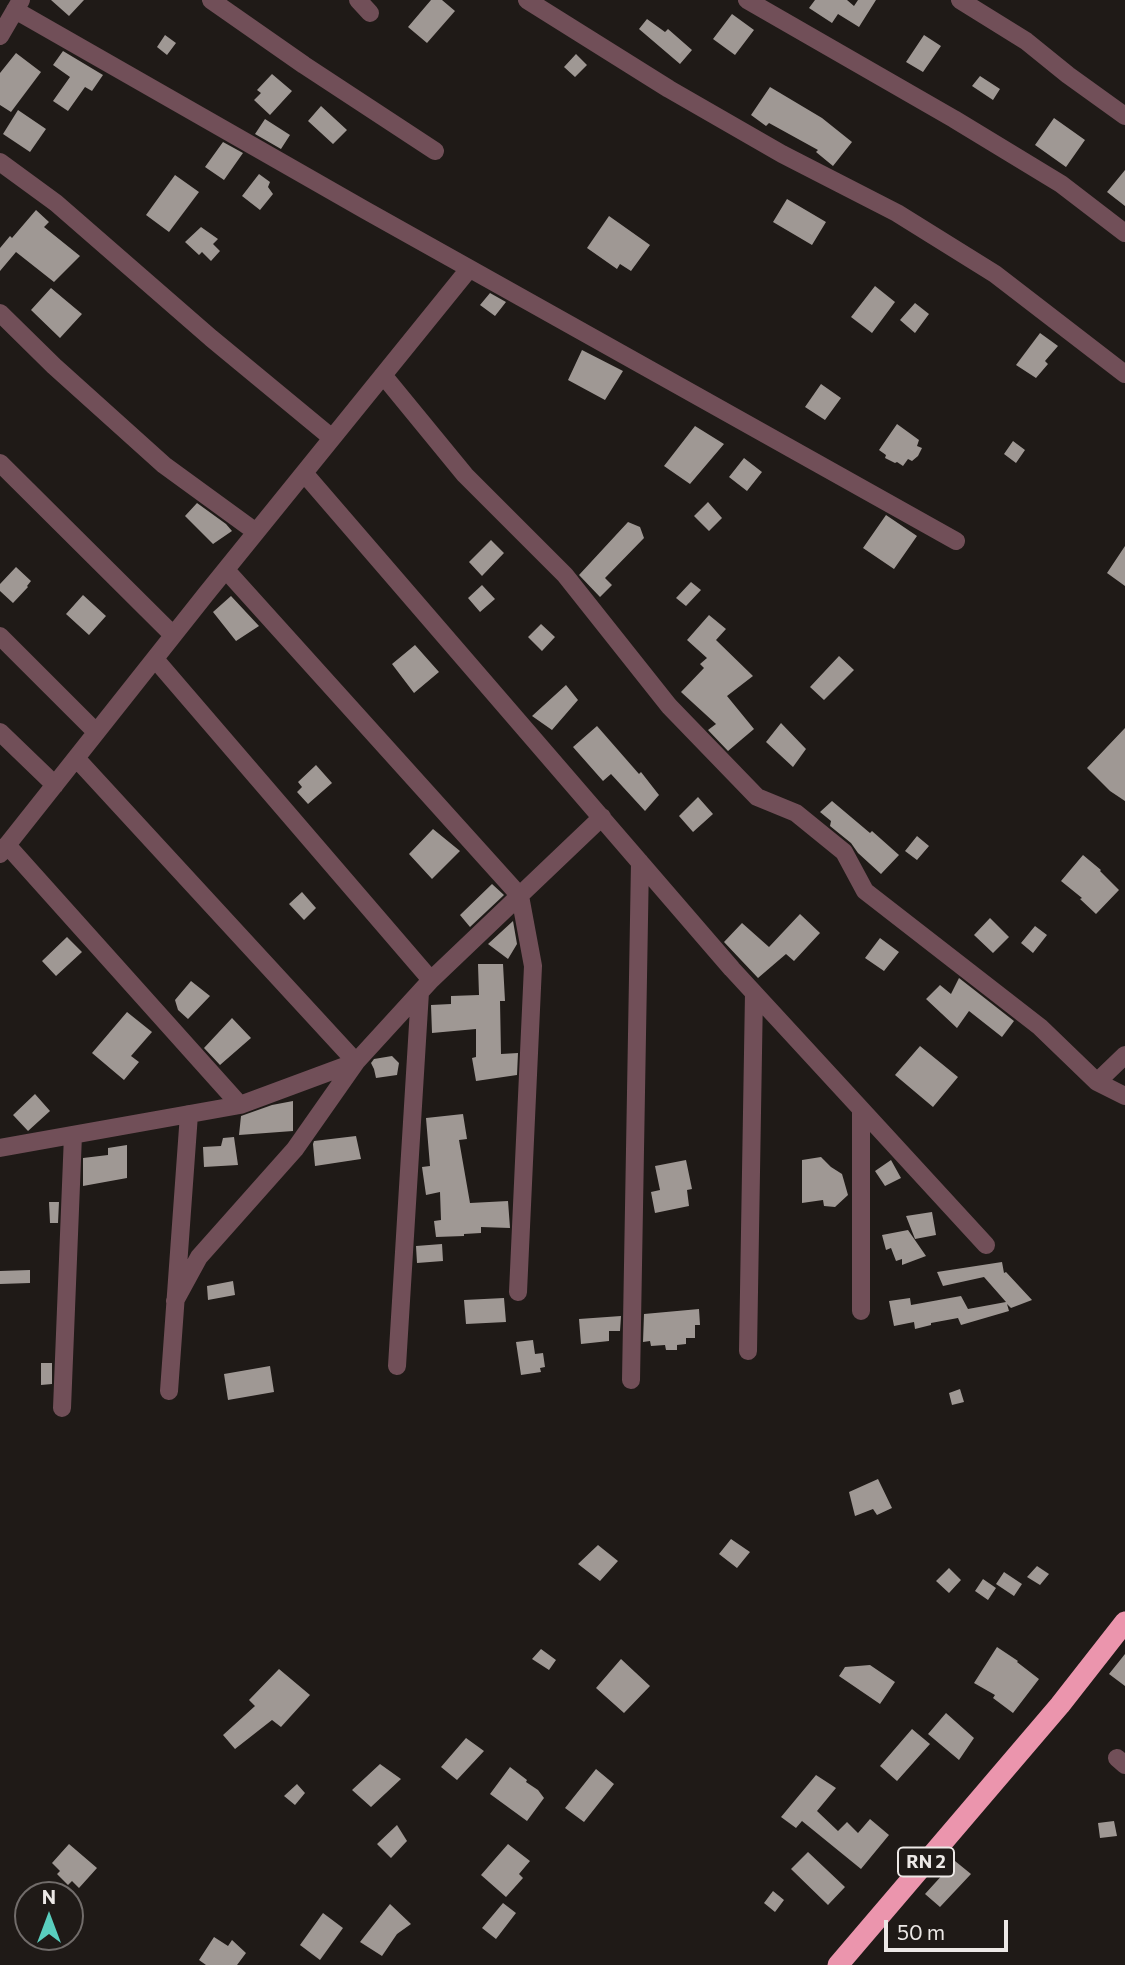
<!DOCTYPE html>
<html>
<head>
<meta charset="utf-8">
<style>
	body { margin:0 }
	#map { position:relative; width:1125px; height:1965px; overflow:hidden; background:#1f1a17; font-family:Commissioner,sans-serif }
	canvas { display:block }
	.north { position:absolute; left:14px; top:1881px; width:70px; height:70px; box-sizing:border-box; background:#1f1a17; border:2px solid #716c6a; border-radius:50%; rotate:0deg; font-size:19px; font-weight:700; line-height:28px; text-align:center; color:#ece8e6 }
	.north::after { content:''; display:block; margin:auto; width:24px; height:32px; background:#59cebe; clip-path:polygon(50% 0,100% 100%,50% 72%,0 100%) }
	.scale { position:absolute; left:884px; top:1920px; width:124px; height:32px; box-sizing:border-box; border:4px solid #ece8e6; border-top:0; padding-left:9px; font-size:21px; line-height:24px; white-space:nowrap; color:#ece8e6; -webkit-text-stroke:5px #1f1a17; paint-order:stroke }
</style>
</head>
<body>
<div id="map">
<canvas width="1125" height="1965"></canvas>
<div class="north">N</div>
<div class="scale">50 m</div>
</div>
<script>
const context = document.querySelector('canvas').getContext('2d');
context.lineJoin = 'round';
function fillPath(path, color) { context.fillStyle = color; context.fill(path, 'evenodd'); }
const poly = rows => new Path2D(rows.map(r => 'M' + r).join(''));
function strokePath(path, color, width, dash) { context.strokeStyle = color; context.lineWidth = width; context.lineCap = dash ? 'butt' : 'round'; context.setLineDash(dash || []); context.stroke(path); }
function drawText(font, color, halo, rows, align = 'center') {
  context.font = font + ' Commissioner,sans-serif'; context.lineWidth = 7; context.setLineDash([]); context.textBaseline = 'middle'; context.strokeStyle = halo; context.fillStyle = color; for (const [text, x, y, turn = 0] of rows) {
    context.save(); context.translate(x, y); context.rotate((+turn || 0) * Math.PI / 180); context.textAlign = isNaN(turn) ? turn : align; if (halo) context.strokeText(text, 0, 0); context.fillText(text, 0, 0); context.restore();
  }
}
const building = poly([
	[51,0,84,0,69,16],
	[431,0,442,0,455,11,427,43,408,27],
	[815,0,847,0,854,6,858,0,876,0,859,27,838,14,832,23,809,8],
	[732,14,754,30,735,55,713,39],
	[647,19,665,32,668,29,692,50,680,64,639,29],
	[165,35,176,43,167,55,157,47],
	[924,35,941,46,923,72,906,62],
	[63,51,103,75,92,91,85,87,68,111,53,101,70,77,53,65],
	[16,53,41,72,11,112,0,105,0,73],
	[576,54,587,65,575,77,564,67],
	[272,74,292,91,270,115,254,100,261,93,257,90],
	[980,76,1000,89,993,100,972,86],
	[770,87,822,118,852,142,833,166,816,152,818,150,769,123,766,126,751,115],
	[321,106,347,130,333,144,308,121],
	[18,110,46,129,30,152,3,134],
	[1054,118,1085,140,1066,167,1035,145],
	[265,119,290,135,281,149,255,134],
	[223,142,243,153,224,180,205,167],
	[1125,170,1125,206,1107,192],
	[259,174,270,182,268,187,273,194,260,210,242,196],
	[175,175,199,192,169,232,146,215],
	[787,199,826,222,812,245,773,222],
	[36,210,49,222,44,227,80,256,54,282,16,252,0,271,0,248,10,236,12,238],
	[609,216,650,245,631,271,620,264,617,269,587,248],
	[201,227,218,239,213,244,220,251,211,261,202,252,199,255,185,242],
	[875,286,895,302,872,333,851,317],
	[51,288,82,314,60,338,31,310],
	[490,293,506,302,495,316,480,305],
	[915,303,929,314,915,333,900,320],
	[1040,333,1058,346,1045,361,1048,364,1036,378,1016,365],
	[582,350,623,371,605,400,568,380],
	[821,384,841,398,825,420,805,407],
	[897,424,919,440,917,446,922,448,918,456,912,461,908,459,903,466,897,462,895,463,885,458,886,455,879,450],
	[695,426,724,444,690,484,664,466],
	[1013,441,1025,450,1016,463,1004,454],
	[744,458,762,472,747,491,729,477],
	[708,502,722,518,709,531,694,516],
	[197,503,226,524,232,531,213,544,185,516],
	[886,515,917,536,894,569,863,548],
	[628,522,640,527,644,538,605,578,612,585,600,597,579,575],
	[491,540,504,553,482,576,469,562],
	[1125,546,1125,586,1107,573],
	[16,567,31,581,27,586,28,587,13,603,0,591,0,584],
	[691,582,701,590,686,606,676,598],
	[482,585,495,599,480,612,468,598],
	[83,595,106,616,89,635,66,614],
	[231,596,259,626,236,641,213,612],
	[709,615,726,629,716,640,753,676,727,696,754,729,728,751,708,730,716,724,681,692,704,668,700,664,707,658,687,640],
	[541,624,555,637,542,651,528,637],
	[415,645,439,672,414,693,392,664],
	[839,656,854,670,824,700,810,687],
	[566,685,578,700,552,730,532,716],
	[781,723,806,749,793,767,766,742],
	[597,726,639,774,641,772,659,795,645,811,611,774,603,781,573,747],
	[1125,728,1125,801,1110,791,1087,768],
	[316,765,332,783,308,804,297,792,302,787,298,782],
	[698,797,713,814,693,832,679,816],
	[832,801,870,833,872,831,899,855,881,874,858,853,851,843,830,826,831,821,820,812],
	[433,829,460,851,432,879,409,854],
	[917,836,929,846,917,860,905,851],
	[1083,855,1101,870,1100,871,1119,890,1096,914,1080,899,1082,898,1061,881],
	[492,884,504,895,470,927,460,915],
	[302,892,316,908,304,920,289,904],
	[800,914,820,933,794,961,786,954,758,978,724,942,742,923,769,947],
	[990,918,1009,937,993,953,974,935],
	[513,921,517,944,508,959,488,944],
	[1035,926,1047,935,1033,953,1021,943],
	[67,937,82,952,56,976,42,961],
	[880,938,899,952,884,971,865,958],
	[478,964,503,964,505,1001,500,1001,501,1054,518,1053,517,1075,476,1081,472,1058,476,1057,476,1029,432,1033,431,1005,451,1004,451,996,479,995],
	[959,978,1014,1021,1002,1037,969,1011,957,1028,926,999,940,985,951,994],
	[191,981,210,996,188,1019,178,1010,175,1000],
	[127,1012,152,1032,131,1056,139,1062,124,1080,92,1053],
	[232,1018,251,1038,220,1065,204,1048],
	[920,1046,958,1077,933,1107,895,1075],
	[392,1056,399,1063,397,1075,376,1078,374,1069,371,1063,374,1059],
	[35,1094,50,1111,28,1131,13,1115],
	[293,1101,293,1131,239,1135,241,1116,272,1105],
	[463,1114,467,1139,459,1140,470,1203,508,1201,510,1228,481,1227,481,1233,464,1234,464,1236,436,1237,434,1221,441,1220,440,1192,426,1195,422,1167,430,1166,426,1118],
	[356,1136,361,1159,315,1166,313,1144,314,1141],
	[234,1137,238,1165,204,1167,203,1147,221,1146,223,1138],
	[127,1145,127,1178,83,1186,83,1158,108,1155,108,1148],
	[821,1157,831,1167,842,1174,848,1195,835,1207,824,1206,823,1200,802,1203,802,1160],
	[686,1160,692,1189,687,1190,689,1206,655,1213,651,1192,660,1190,655,1166],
	[891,1160,901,1178,885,1186,875,1171],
	[49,1202,59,1202,58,1223,50,1223],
	[932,1212,936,1235,915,1239,906,1216],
	[908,1230,926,1256,902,1265,902,1259,896,1261,891,1248,886,1250,882,1235],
	[442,1244,443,1261,417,1263,416,1246],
	[1002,1262,1004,1273,1002,1274,1006,1272,1032,1300,1011,1308,1007,1304,1009,1311,961,1325,958,1318,931,1323,931,1325,915,1329,914,1322,894,1326,889,1301,910,1298,911,1305,961,1296,968,1309,1006,1302,984,1277,943,1286,937,1272],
	[30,1270,30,1283,0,1284,0,1271],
	[233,1281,235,1295,208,1300,207,1286],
	[504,1298,506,1322,466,1324,464,1300],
	[699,1309,700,1325,695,1325,695,1338,686,1338,686,1344,677,1345,677,1350,666,1350,665,1345,651,1346,650,1341,643,1342,644,1314],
	[621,1316,620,1331,609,1331,609,1341,581,1344,579,1319],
	[533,1340,535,1354,543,1353,545,1367,540,1368,541,1372,521,1375,516,1342],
	[41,1363,52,1363,52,1384,41,1385],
	[270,1366,274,1392,228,1400,224,1374],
	[960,1389,964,1402,952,1405,949,1393],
	[878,1479,892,1508,877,1515,873,1509,855,1516,849,1492],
	[731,1539,750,1552,737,1568,719,1554],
	[598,1545,618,1561,600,1581,578,1564],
	[1037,1566,1049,1574,1040,1585,1027,1577],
	[949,1568,961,1580,949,1593,936,1581],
	[1004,1572,1022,1584,1014,1596,996,1584],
	[983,1579,996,1588,988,1600,975,1591],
	[997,1647,1018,1661,1017,1662,1039,1679,1013,1713,993,1698,995,1695,974,1683],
	[541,1649,556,1660,549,1670,532,1659],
	[1125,1654,1125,1686,1109,1674],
	[621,1659,650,1686,624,1713,596,1688],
	[870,1665,895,1682,880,1704,839,1676,845,1667],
	[279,1669,310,1695,281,1727,272,1720,235,1749,223,1735,255,1706,249,1700],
	[946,1713,974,1738,959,1760,928,1734],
	[912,1729,930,1744,897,1781,880,1766],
	[466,1738,484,1751,457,1780,441,1767],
	[380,1764,401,1779,371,1807,352,1790],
	[510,1767,527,1780,526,1782,538,1790,544,1798,527,1821,490,1794],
	[596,1769,614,1784,584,1822,565,1808],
	[816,1775,836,1788,817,1811,838,1831,847,1822,858,1833,870,1819,889,1835,861,1869,802,1821,796,1828,781,1817],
	[297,1784,305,1793,295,1805,284,1796],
	[1114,1821,1117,1836,1100,1838,1098,1823],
	[397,1825,407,1841,391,1858,377,1844],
	[69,1844,97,1868,79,1888,72,1881,68,1885,57,1874,60,1871,52,1863],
	[508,1844,530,1861,519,1874,523,1878,506,1897,481,1875],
	[808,1852,845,1887,828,1905,791,1869],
	[955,1861,971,1874,940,1907,925,1894],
	[773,1891,784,1900,775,1912,764,1903],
	[503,1903,516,1913,496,1939,482,1928],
	[390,1904,411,1924,397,1934,382,1956,360,1942],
	[323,1913,343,1928,320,1960,300,1945],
	[214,1937,228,1946,232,1940,246,1953,237,1965,206,1965,199,1960]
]);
const minor = poly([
	[211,0,304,65,435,151],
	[358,0,370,13],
	[527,0,669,89,782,154,897,213,995,274,1125,374],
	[747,0,954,119,1061,184,1125,233],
	[960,0,1026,41,1068,75,1125,116],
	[15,10,365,210,956,541],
	[0,36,21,0],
	[0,162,56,203,211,338,332,438],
	[0,313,54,366,164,465,256,532],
	[383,375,465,475,565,575,669,706,757,797,796,813,844,852,865,891,1040,1027,1097,1082,1125,1096],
	[0,463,173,635],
	[304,473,732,969,861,1109,861,1311],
	[226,570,520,896,533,966,518,1292],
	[0,636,96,732],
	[155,659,431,980],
	[0,732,55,785],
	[76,758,356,1062,295,1149,199,1257,175,1301],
	[7,845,240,1105],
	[0,854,206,594,469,269],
	[1097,1082,1125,1055],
	[861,1109,986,1245],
	[0,1148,240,1105,356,1062,431,980,602,817],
	[748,1351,754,993],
	[397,1366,420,992],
	[631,1380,640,862],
	[169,1391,189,1114],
	[62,1408,73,1135],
	[1117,1758,1125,1765]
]);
const highway = poly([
	[838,1965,1060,1705,1125,1622]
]);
const shields = [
	[926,1862,56]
];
const shieldNames = [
	["RN 2",926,1862]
];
fillPath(building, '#9f9894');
strokePath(minor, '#714f58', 18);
strokePath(highway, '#eb95ad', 21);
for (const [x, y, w] of shields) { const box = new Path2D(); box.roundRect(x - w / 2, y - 14.5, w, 29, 5); context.fillStyle = '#1f1a17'; context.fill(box); strokePath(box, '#ece8e6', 2); }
drawText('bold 18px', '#ece8e6', null, shieldNames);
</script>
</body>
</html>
